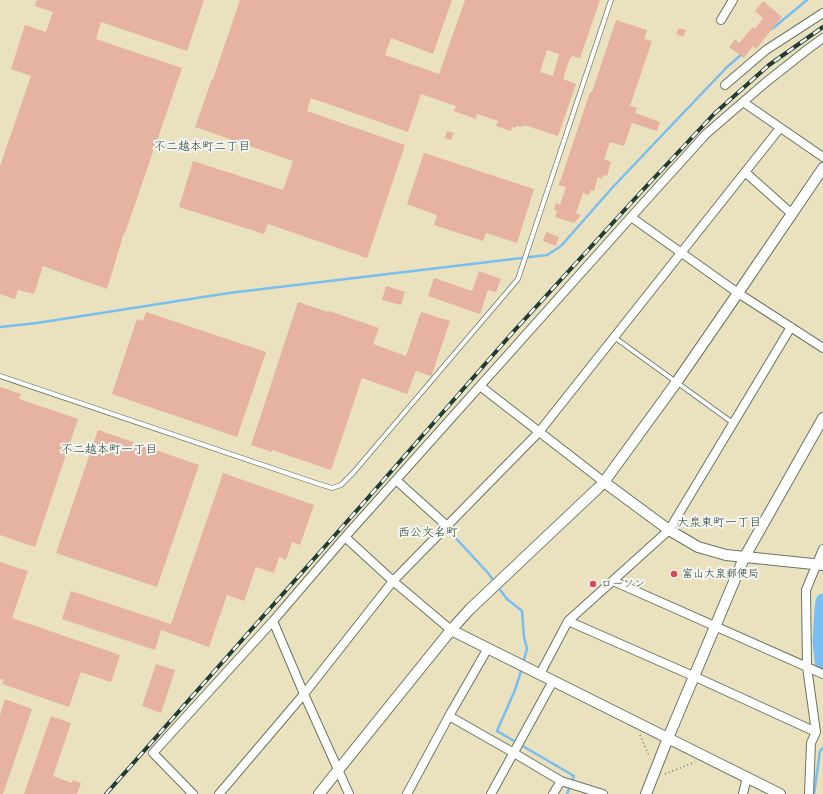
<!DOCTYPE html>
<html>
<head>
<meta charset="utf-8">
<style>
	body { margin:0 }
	canvas { display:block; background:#eae1bf }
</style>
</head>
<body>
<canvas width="823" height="794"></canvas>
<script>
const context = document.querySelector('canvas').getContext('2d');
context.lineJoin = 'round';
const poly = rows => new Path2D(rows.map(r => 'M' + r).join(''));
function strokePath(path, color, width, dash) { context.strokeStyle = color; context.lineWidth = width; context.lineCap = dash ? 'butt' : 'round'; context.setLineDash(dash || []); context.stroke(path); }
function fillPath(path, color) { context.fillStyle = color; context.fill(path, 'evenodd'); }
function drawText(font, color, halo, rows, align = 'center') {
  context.font = font + ' Mali,"Klee One",sans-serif'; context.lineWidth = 4; context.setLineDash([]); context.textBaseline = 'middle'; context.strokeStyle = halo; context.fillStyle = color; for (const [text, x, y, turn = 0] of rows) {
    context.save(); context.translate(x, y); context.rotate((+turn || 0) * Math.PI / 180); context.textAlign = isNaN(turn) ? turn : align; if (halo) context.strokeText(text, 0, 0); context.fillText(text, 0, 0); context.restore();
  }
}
const stream = poly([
	[772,29,807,0],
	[0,327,37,323,229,293,547,255,561,246,612,188,667,130,727,67,742,54],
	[452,534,488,573,494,581],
	[498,587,507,599,522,611,524,637,527,649,523,663],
	[522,668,515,690,497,731,574,776,567,794],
	[814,794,820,751,823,748]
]);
const river = poly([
	[823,601,822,610,820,642,823,667]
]);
const building = poly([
	[37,0,204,0,187,51,101,22,96,39,182,68,125,233,124,233,107,289,43,266,34,294,18,290,15,299,0,294,0,166,31,76,11,69,25,25,46,32,53,12,35,6],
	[240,0,452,0,433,54,391,38,385,55,439,74,465,0,600,0,580,58,572,56,571,58,570,58,563,79,576,84,558,136,524,125,523,127,516,126,515,128,512,127,511,131,496,126,498,121,477,114,476,119,468,116,454,111,456,106,421,94,408,132,311,98,307,111,405,145,367,258,268,224,264,234,179,207,193,161,283,190,293,161,195,127,212,79,213,79],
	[547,50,559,54,553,76,540,72],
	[763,1,782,17,756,49,753,46,744,58,729,47,735,39,739,43,753,27,755,29,763,18,755,11],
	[616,20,647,30,644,39,652,41,630,106,637,108,635,113,660,122,657,131,632,123,624,146,610,142,604,159,611,162,607,176,603,175,602,179,598,177,594,191,591,190,589,195,583,193,576,213,581,215,574,223,555,217,557,211,554,210,556,203,560,205,566,187,558,185,561,179,590,92,592,92],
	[679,28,686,30,683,37,676,34],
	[447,131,454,133,451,140,445,138],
	[424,153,534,189,517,243,486,233,483,241,434,225,437,215,407,204],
	[546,232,559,237,556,246,543,241],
	[479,271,501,279,496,292,488,290,480,314,428,296,434,278,472,291],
	[386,286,405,292,401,305,382,300],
	[298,302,328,312,329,311,379,328,373,344,406,356,421,312,450,321,432,374,431,376,416,371,407,394,362,378,331,470,272,450,272,452,251,445],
	[146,312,266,352,237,437,112,394,137,319,143,321],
	[0,387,21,394,19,399,78,419,35,547,0,535],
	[98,430,199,465,157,587,56,553],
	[223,473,314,505,300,545,292,542,286,560,279,557,274,573,256,567,244,601,227,595,209,647,161,630,155,650,62,619,71,591,171,624],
	[0,562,28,571,12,618,120,655,111,682,81,672,69,707,2,684,4,680,0,679],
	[156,664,175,670,161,713,142,706],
	[5,699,32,709,3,794,0,794,0,715],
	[51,716,71,723,53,776,72,783,73,780,81,783,77,794,24,794]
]);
const path = poly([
	[640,735,649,756],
	[665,774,695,762]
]);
const service = poly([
	[614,337,733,423],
	[0,376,316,483,332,488,341,485,353,473,518,279,611,0]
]);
const minor = poly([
	[721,20,733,0],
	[725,85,766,50,823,13],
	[743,102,823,157],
	[745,172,792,214],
	[631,217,738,293,823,348],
	[480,386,604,482],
	[396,480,447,526],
	[345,537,393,581,451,630],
	[613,581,823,674],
	[273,621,304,694,349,794],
	[568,621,700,679,816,732],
	[540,674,568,621,669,530,791,327],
	[449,716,514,753,561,781,603,794],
	[193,794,153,753,273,621,345,537,631,217,706,134,765,83,808,49,823,38],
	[219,794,304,694,393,581,539,432,780,128],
	[407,794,449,716,488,648],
	[491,794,553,681],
	[553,794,561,781],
	[743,794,747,777],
	[809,794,811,743,816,732,807,667,806,590,823,549]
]);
const tertiary = poly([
	[604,482,669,530,698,547,726,555,823,565],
	[451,630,780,794],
	[319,794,451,630,470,609,597,489,604,482,676,383,738,293,823,168],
	[646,794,668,738,744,558,823,418]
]);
const rail = poly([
	[106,794,188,701,367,499,514,331,641,192,714,114,769,65,823,27]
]);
const markers = [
	[674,574,4,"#d1495b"],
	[593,584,4,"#d1495b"]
];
const poiNames = [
	["富山大泉郵便局",682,574],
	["ローソン",601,584]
];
const neighbourhoodNames = [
	["不二越本町二丁目",202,146],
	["不二越本町一丁目",109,449],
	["大泉東町一丁目",719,522],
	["西公文名町",428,532]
];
strokePath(stream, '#78beef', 2.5);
strokePath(river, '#78beef', 15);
fillPath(building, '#e6b2a1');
strokePath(service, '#667665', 5.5);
strokePath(minor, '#667665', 10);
strokePath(tertiary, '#667665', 12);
strokePath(path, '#667665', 1.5, [1, 3]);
strokePath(service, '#fff', 4);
strokePath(minor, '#fff', 8);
strokePath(tertiary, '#fff', 10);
strokePath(rail, '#1f3d34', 4);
strokePath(rail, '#f6f6f2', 2.5, [8]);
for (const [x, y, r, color] of markers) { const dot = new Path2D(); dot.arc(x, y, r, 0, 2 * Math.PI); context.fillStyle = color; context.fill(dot); strokePath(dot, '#f6f6f2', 1.5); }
drawText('11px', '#1f3d34', '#f6f6f2', poiNames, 'left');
drawText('12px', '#1f3d34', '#f6f6f2', neighbourhoodNames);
</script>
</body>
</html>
